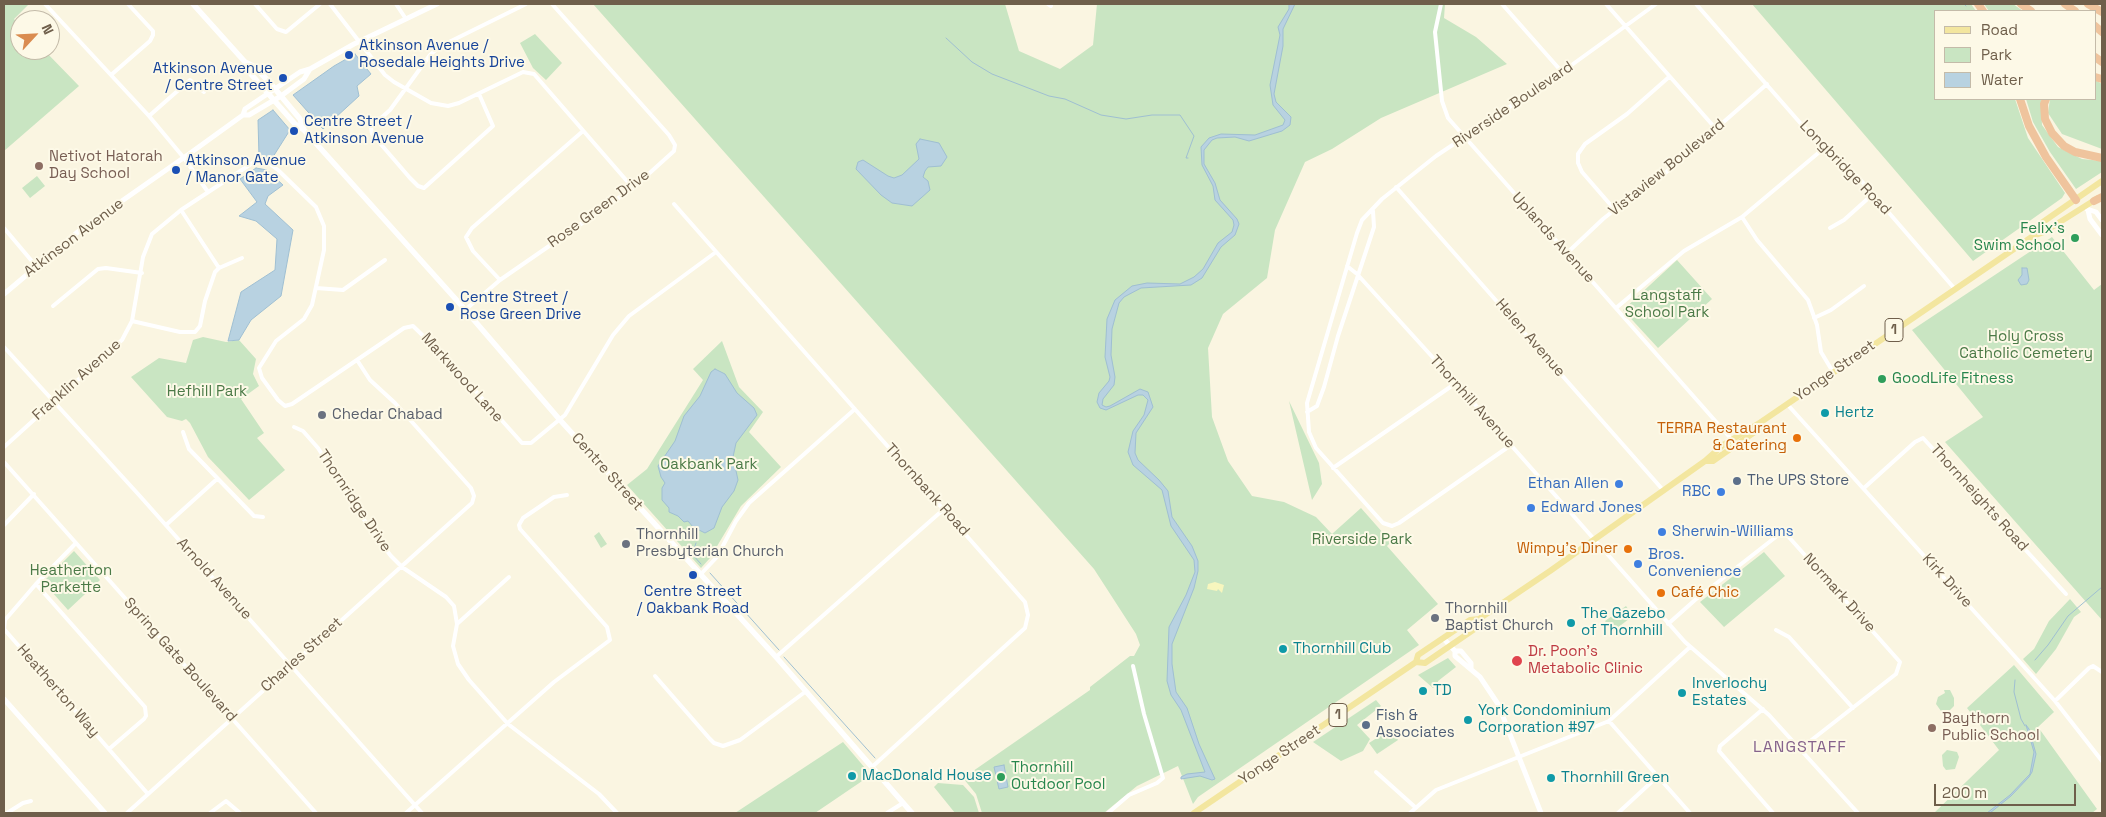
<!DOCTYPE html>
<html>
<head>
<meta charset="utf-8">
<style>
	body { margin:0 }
	#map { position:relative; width:2106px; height:817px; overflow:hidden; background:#faf5e1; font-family:"Space Grotesk",sans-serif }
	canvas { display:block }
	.frame { position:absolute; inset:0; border:5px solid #6f5f4b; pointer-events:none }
	.legend { position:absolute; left:1934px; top:10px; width:162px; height:90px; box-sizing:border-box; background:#fdf9e7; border:1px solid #c4bba9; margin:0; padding:6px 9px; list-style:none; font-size:15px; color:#6f5f4b }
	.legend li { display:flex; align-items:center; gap:10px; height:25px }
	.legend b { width:25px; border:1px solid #c4bba9 }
	.north { position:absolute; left:10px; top:10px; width:50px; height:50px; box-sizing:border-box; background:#fdf9e7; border:1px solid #c4bba9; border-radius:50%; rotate:65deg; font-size:14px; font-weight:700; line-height:20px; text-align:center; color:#6f5f4b }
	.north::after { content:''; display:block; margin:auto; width:18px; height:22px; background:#da8c50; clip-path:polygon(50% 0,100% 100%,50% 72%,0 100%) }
	.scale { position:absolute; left:1934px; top:784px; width:142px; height:22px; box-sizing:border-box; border:2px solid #6f5f4b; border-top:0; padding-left:6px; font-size:15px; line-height:18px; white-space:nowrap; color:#6f5f4b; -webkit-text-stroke:4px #fdf9e7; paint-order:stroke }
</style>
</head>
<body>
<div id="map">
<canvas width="2106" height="817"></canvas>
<div class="frame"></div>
<ul class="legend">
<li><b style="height:6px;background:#f3e69f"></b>Road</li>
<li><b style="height:14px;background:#c9e5c2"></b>Park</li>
<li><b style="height:14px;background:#b8d2e1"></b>Water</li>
</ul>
<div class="north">N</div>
<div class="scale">200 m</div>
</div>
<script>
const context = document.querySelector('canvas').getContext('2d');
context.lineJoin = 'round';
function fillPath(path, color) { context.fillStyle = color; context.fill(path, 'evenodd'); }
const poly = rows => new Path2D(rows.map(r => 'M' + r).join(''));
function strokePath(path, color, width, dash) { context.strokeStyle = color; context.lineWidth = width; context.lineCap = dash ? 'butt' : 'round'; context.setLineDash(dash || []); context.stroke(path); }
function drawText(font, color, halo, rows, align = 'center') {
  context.font = font + ' "Space Grotesk",sans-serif'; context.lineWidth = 4; context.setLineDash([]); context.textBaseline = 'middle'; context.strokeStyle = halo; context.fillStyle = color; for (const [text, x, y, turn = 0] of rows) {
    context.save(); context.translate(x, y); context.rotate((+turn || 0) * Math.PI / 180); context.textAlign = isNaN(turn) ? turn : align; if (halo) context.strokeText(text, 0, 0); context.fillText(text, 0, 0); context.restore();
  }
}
const green = poly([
	[4,4,29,4,14,19,20,26,20,50,44,50,79,86,4,151],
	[593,4,1005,4,1019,51,1060,69,1093,45,1097,4,1445,4,1444,18,1476,37,1507,64,1381,118,1332,149,1305,162,1275,230,1267,278,1223,314,1208,348,1212,417,1228,461,1252,496,1284,502,1316,517,1332,534,1361,508,1391,542,1387,546,1438,604,1407,630,1419,645,1198,797,1193,804,1178,766,1137,786,1104,813,982,813,976,794,963,778,1090,690,1090,687,1130,656,1134,656,1140,645,1136,634,1094,569],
	[1752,4,1971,4,1976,11,1935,11,1935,99,2015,99,2028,138,2065,193,2062,198,1973,261],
	[1984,4,2013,4,2023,11,1989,11],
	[535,34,562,63,546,80,533,68,520,43],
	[2095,80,2102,84,2102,149,2062,134,2048,113,2050,99,2095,99],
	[2026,99,2041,99,2042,125,2058,147,2082,159,2102,161,2102,172,2076,189,2050,152,2033,122],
	[37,176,45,186,30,198,22,188],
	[2052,237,2094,290,2102,284,2102,620,1945,442,1983,417,1912,330],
	[1677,260,1712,299,1658,348,1623,310],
	[203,337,226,342,239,340,256,359,253,374,259,386,241,399,264,433,257,438,285,470,249,500,208,457,190,423,186,419,182,421,167,417,131,377,159,358,186,363,193,340],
	[722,341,739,387,763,412,749,432,781,467,741,506,710,558,701,568,627,485,647,469,703,380,693,369],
	[1289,401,1319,463,1322,484,1312,500],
	[599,532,607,544,601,548,594,536],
	[74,551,100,580,68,610,43,582],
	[1764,552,1785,576,1724,627,1700,602],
	[2070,599,2081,612,2074,617,2056,649,2036,674,2023,659,2034,649,2049,621],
	[1626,606,1633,616,1613,631,1605,621],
	[1448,658,1456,667,1438,681,1438,684,1433,688,1418,675],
	[2014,665,2054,712,2038,727,2097,809,2092,813,1934,813,1999,750,1967,708],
	[1944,690,1950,690,1954,698,1954,706,1949,711,1941,711,1936,704,1938,697,1945,693],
	[1376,700,1381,706,1357,725,1370,739,1363,751,1341,761,1313,742],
	[1391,729,1398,740,1377,754,1369,743],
	[843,742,871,775,815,813,735,813],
	[1947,750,1957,752,1959,757,1955,769,1946,770,1943,766,1942,755],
	[938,783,963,785,974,797,979,813,955,813,934,787]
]);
const sand = poly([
	[1215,582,1224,585,1222,593,1218,589,1217,591,1207,589,1208,584]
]);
const water = poly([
	[1289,4,1295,4,1283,29,1283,46,1274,94,1276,102,1291,117,1290,125,1282,131,1249,141,1235,137,1217,138,1212,140,1204,150,1204,164,1215,183,1220,200,1237,219,1239,224,1235,235,1221,247,1202,278,1191,285,1141,288,1124,297,1119,303,1112,329,1111,355,1115,377,1114,385,1103,399,1102,405,1106,407,1110,406,1140,389,1148,392,1153,407,1136,433,1135,453,1138,460,1159,480,1168,491,1172,517,1192,546,1198,561,1198,571,1194,588,1172,644,1172,664,1176,692,1187,708,1199,744,1215,779,1212,780,1200,776,1181,779,1181,777,1187,774,1205,772,1181,710,1171,695,1167,681,1169,627,1186,595,1195,572,1194,560,1171,526,1162,490,1133,465,1128,452,1133,431,1144,415,1148,400,1143,395,1138,395,1106,410,1100,408,1097,402,1099,393,1109,381,1110,377,1105,357,1107,319,1115,300,1132,286,1147,283,1180,284,1194,277,1203,269,1218,243,1232,232,1234,225,1233,220,1215,200,1213,186,1202,165,1201,147,1209,138,1221,134,1255,135,1283,125,1285,120,1273,105,1270,85,1280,35,1278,27,1289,9,1289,4],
	[355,54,371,74,357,86,359,96,323,129,293,95,334,66,355,54],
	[273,110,290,130,271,160,259,157,258,120,273,110],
	[920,139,939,143,947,157,941,166,928,167,925,171,923,177,928,181,930,190,912,206,892,203,881,195,856,169,858,162,863,160,888,176,894,178,902,175,919,159,916,144,920,139],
	[256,168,267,170,283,185,268,196,265,204,293,230,281,296,251,320,239,340,228,341,241,292,275,270,277,239,256,221,239,216,257,202,240,179,256,168],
	[2022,268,2027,268,2029,280,2027,284,2021,285,2018,280,2022,275,2022,268],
	[715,369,725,374,737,393,754,408,757,415,736,443,733,457,738,480,734,491,722,507,714,528,705,533,693,527,688,521,684,522,678,516,669,512,669,508,662,500,662,488,665,483,661,477,658,466,675,441,684,416,700,396,711,372,715,369],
	[2026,725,2029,729,2036,754,2032,772,2029,777,2011,796,1990,813,1987,813,2010,795,2030,774,2034,752,2026,725],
	[1004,765,1008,787,999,789,994,767,1004,765]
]);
const stream = poly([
	[1964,4,1966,6],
	[946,38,972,62,992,74,1049,96,1065,99,1101,115,1126,119,1152,115,1180,115,1194,136,1186,158,1188,158],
	[696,543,692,554,701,564],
	[710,573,779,650],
	[784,657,875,758],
	[2035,660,2048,645,2068,616,2102,587],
	[2015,680,2014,692,2021,719,2025,726]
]);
const minor = poly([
	[45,4,149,116,184,158,208,192],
	[255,4,277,29,286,32,320,4],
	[330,4,385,75,394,82,431,103,448,106,459,103,523,72,534,74,633,188],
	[396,4,406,19],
	[1048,4,1051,6],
	[1441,4,1435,32,1442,101,1448,118,1733,441],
	[1502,4,1562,72],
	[1606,4,1716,129],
	[1696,4,1823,149,1858,177,1954,288],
	[111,75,150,41,153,35,153,31,128,4],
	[479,94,493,126,424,188,418,186,410,178,372,134,371,127,390,110,430,55,439,47,526,4],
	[149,116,190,80,204,92],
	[1396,187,1663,490],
	[674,204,1025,602,1028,615,1025,628,872,767],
	[181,210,219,268],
	[1615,210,1582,172,1578,163,1578,154,1585,144,1627,114,1669,77],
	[1742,217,1757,240,1808,300,1817,325,1821,352,1833,372],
	[4,228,36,266],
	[1830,228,1844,220,1873,194],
	[1567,253,1603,219,1637,192,1663,175,1767,84],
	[1347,266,1357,274,1456,383,1685,642,1769,715,1858,813],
	[500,280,473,251,466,237,472,228,583,131],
	[316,288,343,290,385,260],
	[53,306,98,269,106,268,142,273],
	[1616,308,1684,251,1742,217,1823,149],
	[465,310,500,280,633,188,674,151,675,145,669,135,552,4],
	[1814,318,1831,310,1864,286],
	[132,321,180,332,195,332,200,326,205,301,215,272,219,268,242,258],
	[4,347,139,495,422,813],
	[1787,404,2055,701,2102,761],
	[1307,412,1317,406,1324,387,1338,336,1374,227,1373,211],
	[294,427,303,431,318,448,370,529,391,556,402,567,446,597,454,606,457,624,453,646,458,664,469,680,508,724,599,794,617,813],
	[183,432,189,449,254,516,263,517],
	[1511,445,1399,523,1392,526,1383,523,1316,448,1309,432,1307,403,1357,233,1362,220,1382,199,1436,156,1562,72,1656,4],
	[4,447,122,340,132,321,143,257,152,234,181,210,254,162,270,164,278,170,316,207,324,226,324,250,312,305,304,319,276,341,259,368,262,378,278,400,285,406,292,404,404,328,413,326,446,358,522,443,531,443,565,415,613,335,629,316,716,252],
	[4,462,316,813],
	[1333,468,1456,383],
	[1864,488,1915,442,1923,438,2066,594],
	[4,525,34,494],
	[166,525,217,479],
	[76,543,36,584,5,620,4,629,148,794],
	[700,575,717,557,736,521,749,503,855,409],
	[36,584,145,707,146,716,144,719,109,749],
	[457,624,509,577],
	[1668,624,1695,600,1777,536,1787,535,1900,662,1896,674,1800,749],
	[1776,630,1789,637,1853,708],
	[776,657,944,509],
	[655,676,710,739,714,743,723,746,740,740,805,692],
	[2055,701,2089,668,2093,666,2102,672],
	[1763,709,1720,746,1719,751,1773,813],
	[1609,721,1690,813],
	[1376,772,1415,807],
	[7,813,23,803,31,801],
	[127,813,472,503,474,496,471,488,395,403,370,380,357,360],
	[210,813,226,801,240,813],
	[406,813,554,682,610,640,607,627,520,529,519,525,523,518,554,497,567,495],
	[887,813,903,803],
	[1108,813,1129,795,1157,783,1163,778,1144,714,1133,666],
	[1410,813,1436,790,1609,721,1690,647],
	[1618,813,1657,777]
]);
const tertiary = poly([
	[243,115,249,115,281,96,304,79,310,69],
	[2087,209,2096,212,2102,220],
	[2088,210,2090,219,2102,235],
	[4,294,79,231,189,154,243,115,245,109,300,72,310,69,354,44,437,4],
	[1443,638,1455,651,1455,656,1480,677,1498,704,1541,813],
	[1455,651,1461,651,1471,663,1471,668],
	[4,699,105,813]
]);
const secondary = poly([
	[193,4,245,62,255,67,271,84,300,119,304,130],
	[245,62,250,73,295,124,304,130,461,305,560,420,776,657,912,813]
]);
const primary = poly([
	[2033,236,2040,224,2102,181],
	[1705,461,1713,461,1759,429,1761,422],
	[1416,662,1418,655,1470,620,1479,619,1550,571,1705,461,1723,445,1761,422,2033,236,2044,232,2098,198],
	[1194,813,1416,662,1425,663,1476,628,1479,619]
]);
const motorway = poly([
	[1978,4,1983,11],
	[2021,4,2031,11],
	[2065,4,2075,11],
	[2088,4,2102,12],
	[2095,26,2102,32],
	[2095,57,2102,62],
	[2095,77,2102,79],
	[2020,99,2029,126,2046,157,2076,200],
	[2046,99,2044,104,2045,119,2052,133,2064,146,2075,152,2102,158],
	[2094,201,2102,197]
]);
const markers = [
	[349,55,5,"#1a4fb4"],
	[283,78,5,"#1a4fb4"],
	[294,131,5,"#1a4fb4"],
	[39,166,5,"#8d6e63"],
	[176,170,5,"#1a4fb4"],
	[2075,238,5,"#2e9e5b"],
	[450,307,5,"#1a4fb4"],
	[1882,379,5,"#2e9e5b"],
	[1825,413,5,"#0f9aa8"],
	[322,415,5,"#6b7280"],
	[1797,438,5,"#e8710a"],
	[1737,481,5,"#5c6f8a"],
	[1619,484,5,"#3f7fe0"],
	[1721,492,5,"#3f7fe0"],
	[1531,508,5,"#3f7fe0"],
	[1662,532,5,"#3f7fe0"],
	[626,544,5,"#6b7280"],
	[1628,549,5,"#e8710a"],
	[1638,564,5,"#3f7fe0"],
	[693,575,5,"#1a4fb4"],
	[1661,593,5,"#e8710a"],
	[1435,618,5,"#6b7280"],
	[1571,623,5,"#0f9aa8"],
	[1283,649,5,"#0f9aa8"],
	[1517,661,6,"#e0444e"],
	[1423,691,5,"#0f9aa8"],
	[1682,693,5,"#0f9aa8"],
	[1468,720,5,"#0f9aa8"],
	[1366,725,5,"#5c6f8a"],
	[1932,728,5,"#8d6e63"],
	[852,776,5,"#0f9aa8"],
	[1001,777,5,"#2e9e5b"],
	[1551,778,5,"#0f9aa8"]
];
const shields = [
	[1894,330,18],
	[1338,715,18]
];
const shieldNames = [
	["1",1894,330],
	["1",1338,715]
];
const transitNames = [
	["Atkinson Avenue /",359,46],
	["Rosedale Heights Drive",359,63],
	["Atkinson Avenue",273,69,"right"],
	["/ Centre Street",273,86,"right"],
	["Centre Street /",304,122],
	["Atkinson Avenue",304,139],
	["Atkinson Avenue",186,161],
	["/ Manor Gate",186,178],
	["Centre Street /",460,298],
	["Rose Green Drive",460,315],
	["Centre Street",693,592,"center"],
	["/ Oakbank Road",693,609,"center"]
];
const streetNames = [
	["Riverside Boulevard",1513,105,-34],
	["Vistaview Boulevard",1667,168,-39],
	["Longbridge Road",1845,168,46],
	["Rose Green Drive",599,209,-36],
	["Atkinson Avenue",74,238,-37],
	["Uplands Avenue",1553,238,48],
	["Helen Avenue",1530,338,49],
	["Yonge Street",1835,371,-35],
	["Markwood Lane",462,378,48],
	["Franklin Avenue",77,380,-42],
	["Thornhill Avenue",1472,402,48],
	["Centre Street",607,472,48],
	["Thornbank Road",927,490,48],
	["Thornheights Road",1979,498,48],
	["Thornridge Drive",354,501,56],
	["Arnold Avenue",214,579,48],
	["Kirk Drive",1947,581,48],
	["Normark Drive",1839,593,48],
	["Charles Street",302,655,-42],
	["Spring Gate Boulevard",180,660,48],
	["Heatherton Way",58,691,49],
	["Yonge Street",1280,755,-34]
];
const educationNames = [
	["Netivot Hatorah",49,157],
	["Day School",49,174],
	["Baythorn",1942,719],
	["Public School",1942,736]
];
const leisureNames = [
	["Felix's",2065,229,"right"],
	["Swim School",2065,246,"right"],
	["GoodLife Fitness",1892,379],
	["Thornhill",1011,768],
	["Outdoor Pool",1011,785]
];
const parkNames = [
	["Langstaff",1667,296],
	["School Park",1667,313],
	["Holy Cross",2026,337],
	["Catholic Cemetery",2026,354],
	["Hefhill Park",207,392],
	["Oakbank Park",709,465],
	["Riverside Park",1362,540],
	["Heatherton",71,571],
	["Parkette",71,588]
];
const cultureNames = [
	["Hertz",1835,413],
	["The Gazebo",1581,614],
	["of Thornhill",1581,631],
	["Thornhill Club",1293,649],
	["Inverlochy",1692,684],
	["Estates",1692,701],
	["TD",1433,691],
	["York Condominium",1478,711],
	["Corporation #97",1478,728],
	["MacDonald House",862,776],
	["Thornhill Green",1561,778]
];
const worshipNames = [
	["Chedar Chabad",332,415],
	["Thornhill",636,535],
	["Presbyterian Church",636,552],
	["Thornhill",1445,609],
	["Baptist Church",1445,626]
];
const foodNames = [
	["TERRA Restaurant",1787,429],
	["& Catering",1787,446],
	["Wimpy's Diner",1618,549],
	["Café Chic",1671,593,"left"]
];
const serviceNames = [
	["The UPS Store",1747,481],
	["Fish &",1376,716],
	["Associates",1376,733]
];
const shopNames = [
	["Ethan Allen",1609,484,"right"],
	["RBC",1711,492,"right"],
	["Edward Jones",1541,508],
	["Sherwin-Williams",1672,532],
	["Bros.",1648,555],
	["Convenience",1648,572]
];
const healthNames = [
	["Dr. Poon's",1528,652],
	["Metabolic Clinic",1528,669]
];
const neighbourhoodNames = [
	["LANGSTAFF",1800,748]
];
fillPath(green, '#c9e5c2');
fillPath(sand, '#f7f6be');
fillPath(water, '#b8d2e1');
strokePath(water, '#9fbfd2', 1);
strokePath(stream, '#9fbfd2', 1);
strokePath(minor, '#fff', 4);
strokePath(tertiary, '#fff', 5);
strokePath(secondary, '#fff', 5.5);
strokePath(primary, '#f3e69f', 6);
strokePath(motorway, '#efc49d', 8);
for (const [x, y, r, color] of markers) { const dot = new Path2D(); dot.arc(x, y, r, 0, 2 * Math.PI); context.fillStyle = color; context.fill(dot); strokePath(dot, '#fdf9e7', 2); }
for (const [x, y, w] of shields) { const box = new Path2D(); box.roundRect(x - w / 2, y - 11.5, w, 23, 4); context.fillStyle = '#fdf9e7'; context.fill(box); strokePath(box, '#6f5f4b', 1); }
drawText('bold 14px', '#6f5f4b', null, shieldNames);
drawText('15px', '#164399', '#fdf9e7', transitNames, 'left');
drawText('15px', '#6f5f4b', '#fdf9e7', streetNames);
drawText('15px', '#785e54', '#fdf9e7', educationNames, 'left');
drawText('15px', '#27864d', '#fdf9e7', leisureNames, 'left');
drawText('15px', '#4b7a47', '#fdf9e7', parkNames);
drawText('15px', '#0d838f', '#fdf9e7', cultureNames, 'left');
drawText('15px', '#5b616d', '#fdf9e7', worshipNames, 'left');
drawText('15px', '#c56008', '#fdf9e7', foodNames, 'right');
drawText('15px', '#4e5e75', '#fdf9e7', serviceNames, 'left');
drawText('15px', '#366cbe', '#fdf9e7', shopNames, 'left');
drawText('15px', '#be3a42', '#fdf9e7', healthNames, 'left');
context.letterSpacing = '1px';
drawText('16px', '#86638c', '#fdf9e7', neighbourhoodNames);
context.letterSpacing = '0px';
</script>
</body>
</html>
